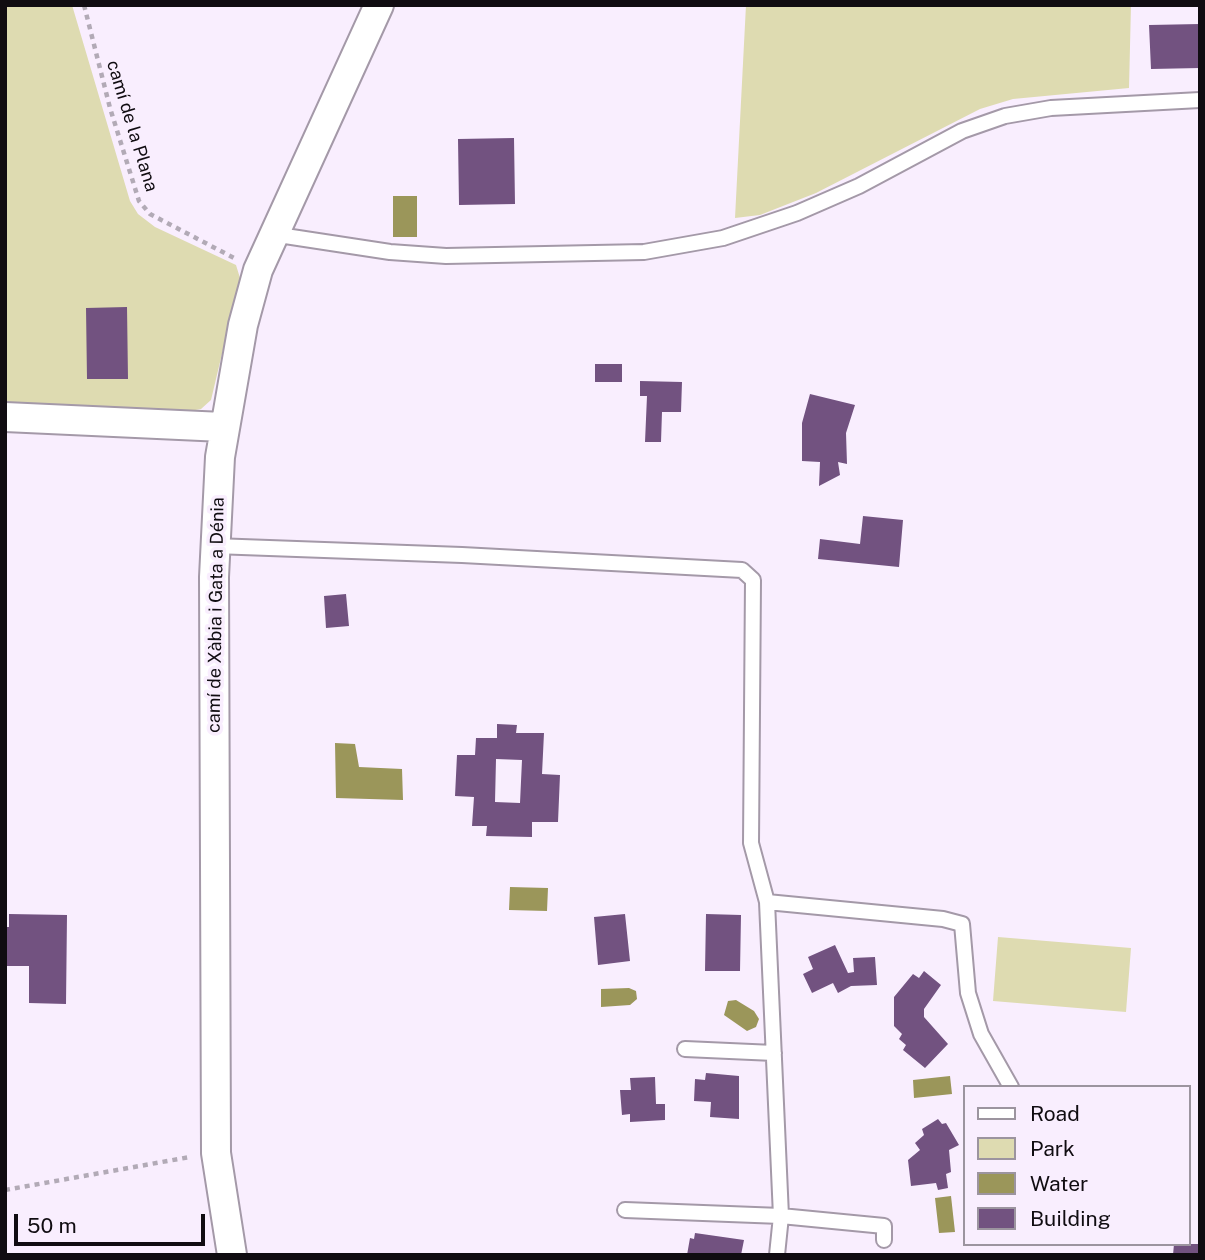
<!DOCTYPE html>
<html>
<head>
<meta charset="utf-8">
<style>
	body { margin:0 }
	#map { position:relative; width:1205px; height:1260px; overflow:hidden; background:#f9eefe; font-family:"Public Sans",sans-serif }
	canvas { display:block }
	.frame { position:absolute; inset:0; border:7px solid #100c11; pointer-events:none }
	.legend { position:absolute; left:963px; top:1085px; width:228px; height:161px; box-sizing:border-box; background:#f9eefe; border:2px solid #9c949f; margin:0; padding:9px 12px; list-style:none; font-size:21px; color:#100c11 }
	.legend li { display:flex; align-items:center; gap:14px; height:35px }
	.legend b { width:35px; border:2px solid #9c949f }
	.scale { position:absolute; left:14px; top:1214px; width:191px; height:32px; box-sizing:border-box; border:4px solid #100c11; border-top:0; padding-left:9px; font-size:21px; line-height:24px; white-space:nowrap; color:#100c11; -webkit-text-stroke:5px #f9eefe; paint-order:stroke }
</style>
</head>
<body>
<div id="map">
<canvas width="1205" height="1260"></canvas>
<div class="frame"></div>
<ul class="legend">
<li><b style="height:9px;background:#fff"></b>Road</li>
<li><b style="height:19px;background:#dedbb1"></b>Park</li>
<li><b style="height:19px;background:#9b965a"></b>Water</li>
<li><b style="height:19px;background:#725280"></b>Building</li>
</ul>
<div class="scale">50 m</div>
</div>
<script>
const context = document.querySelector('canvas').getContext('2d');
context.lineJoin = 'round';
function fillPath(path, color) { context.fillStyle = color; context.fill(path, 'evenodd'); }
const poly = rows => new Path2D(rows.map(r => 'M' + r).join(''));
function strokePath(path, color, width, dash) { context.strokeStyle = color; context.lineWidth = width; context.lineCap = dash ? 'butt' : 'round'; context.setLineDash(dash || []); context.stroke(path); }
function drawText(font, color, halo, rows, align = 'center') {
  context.font = font + ' "Public Sans",sans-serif'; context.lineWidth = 7; context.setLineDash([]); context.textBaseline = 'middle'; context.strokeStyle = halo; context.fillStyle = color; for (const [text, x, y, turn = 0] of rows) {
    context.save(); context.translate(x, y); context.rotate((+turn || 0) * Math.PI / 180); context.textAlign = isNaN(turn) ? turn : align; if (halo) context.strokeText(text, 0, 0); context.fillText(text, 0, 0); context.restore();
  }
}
const green = poly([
	[5,5,72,5,130,201,138,214,155,227,236,265,240,278,211,400,201,409,169,415,5,403],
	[746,5,1131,5,1129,88,1013,99,980,109,816,193,760,215,735,218],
	[998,937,1131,948,1126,1012,993,1001]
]);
const water = poly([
	[393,196,417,196,417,237,393,237],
	[335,743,355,744,359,767,402,769,403,800,336,798],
	[510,887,548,888,547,911,509,910],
	[629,988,636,991,637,999,630,1005,601,1007,601,989],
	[736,1000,754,1011,759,1019,756,1027,747,1031,724,1015,728,1001],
	[950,1076,952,1094,914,1098,913,1080],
	[951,1196,955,1232,939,1233,935,1198]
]);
const building = poly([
	[1200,24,1200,68,1151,69,1149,25],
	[514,138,515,204,459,205,458,139],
	[127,307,128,379,87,379,86,308],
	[595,364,622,364,622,382,595,382],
	[640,381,682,382,681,412,662,412,661,442,645,442,647,396,640,396],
	[810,394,855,405,846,433,847,464,838,462,840,475,819,486,820,462,802,461,802,423],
	[863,516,903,520,899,567,818,559,820,539,860,544],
	[346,594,349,626,326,628,324,596],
	[497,724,517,725,516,733,544,733,542,774,560,775,558,822,532,822,532,837,486,836,487,826,472,826,474,797,455,796,457,755,475,755,476,738,497,738],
	[496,759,522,760,520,803,495,802],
	[9,914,67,915,66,1004,29,1003,29,966,5,966,5,927,9,927],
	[625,914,630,961,598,965,594,917],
	[706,914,741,915,740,971,705,971],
	[835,945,848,973,854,972,853,958,875,957,877,985,851,986,838,993,833,983,812,993,803,974,813,969,808,957],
	[924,971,941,985,924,1009,924,1017,948,1044,925,1068,903,1050,906,1045,899,1039,902,1034,894,1026,894,997,913,974,919,978],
	[706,1073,739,1076,739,1119,710,1117,711,1102,694,1101,695,1079,705,1080],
	[655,1077,656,1104,665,1104,665,1120,630,1122,630,1114,622,1115,620,1090,631,1090,630,1078],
	[938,1119,942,1124,946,1123,959,1145,949,1150,951,1172,946,1174,948,1188,938,1190,936,1183,911,1186,908,1160,920,1150,915,1143,924,1135,922,1129],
	[695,1233,744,1240,741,1255,687,1255,690,1238,694,1239],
	[1174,1244,1200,1244,1200,1255,1173,1255]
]);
const path = poly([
	[84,5,110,108,139,201,150,214,236,259],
	[5,1190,190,1157]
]);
const lane = poly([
	[272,234,390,252,446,256,644,252,723,238,797,213,859,186,962,131,1005,116,1051,108,1200,100],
	[214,546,462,555,742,570,753,580,751,843,767,902,781,1216,777,1255],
	[767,902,943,919,962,924,968,993,981,1034,1011,1087],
	[685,1049,774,1053],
	[625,1210,781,1216,884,1226,884,1240]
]);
const street = poly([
	[5,417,223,427],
	[232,1255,216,1153,214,577,220,457,243,325,258,270,379,5]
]);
const streetNames = [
	["camí de la Plana",132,126,73],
	["camí de Xàbia i Gata a Dénia",216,615,-89]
];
fillPath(green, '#dedbb1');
fillPath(water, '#9b965a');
fillPath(building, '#725280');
strokePath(lane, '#a499a8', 18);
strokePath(street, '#a499a8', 32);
strokePath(path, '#b2aab6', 4.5, [5, 5]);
strokePath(lane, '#fff', 14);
strokePath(street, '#fff', 28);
drawText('18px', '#100c11', '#f9eefe', streetNames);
</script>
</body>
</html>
